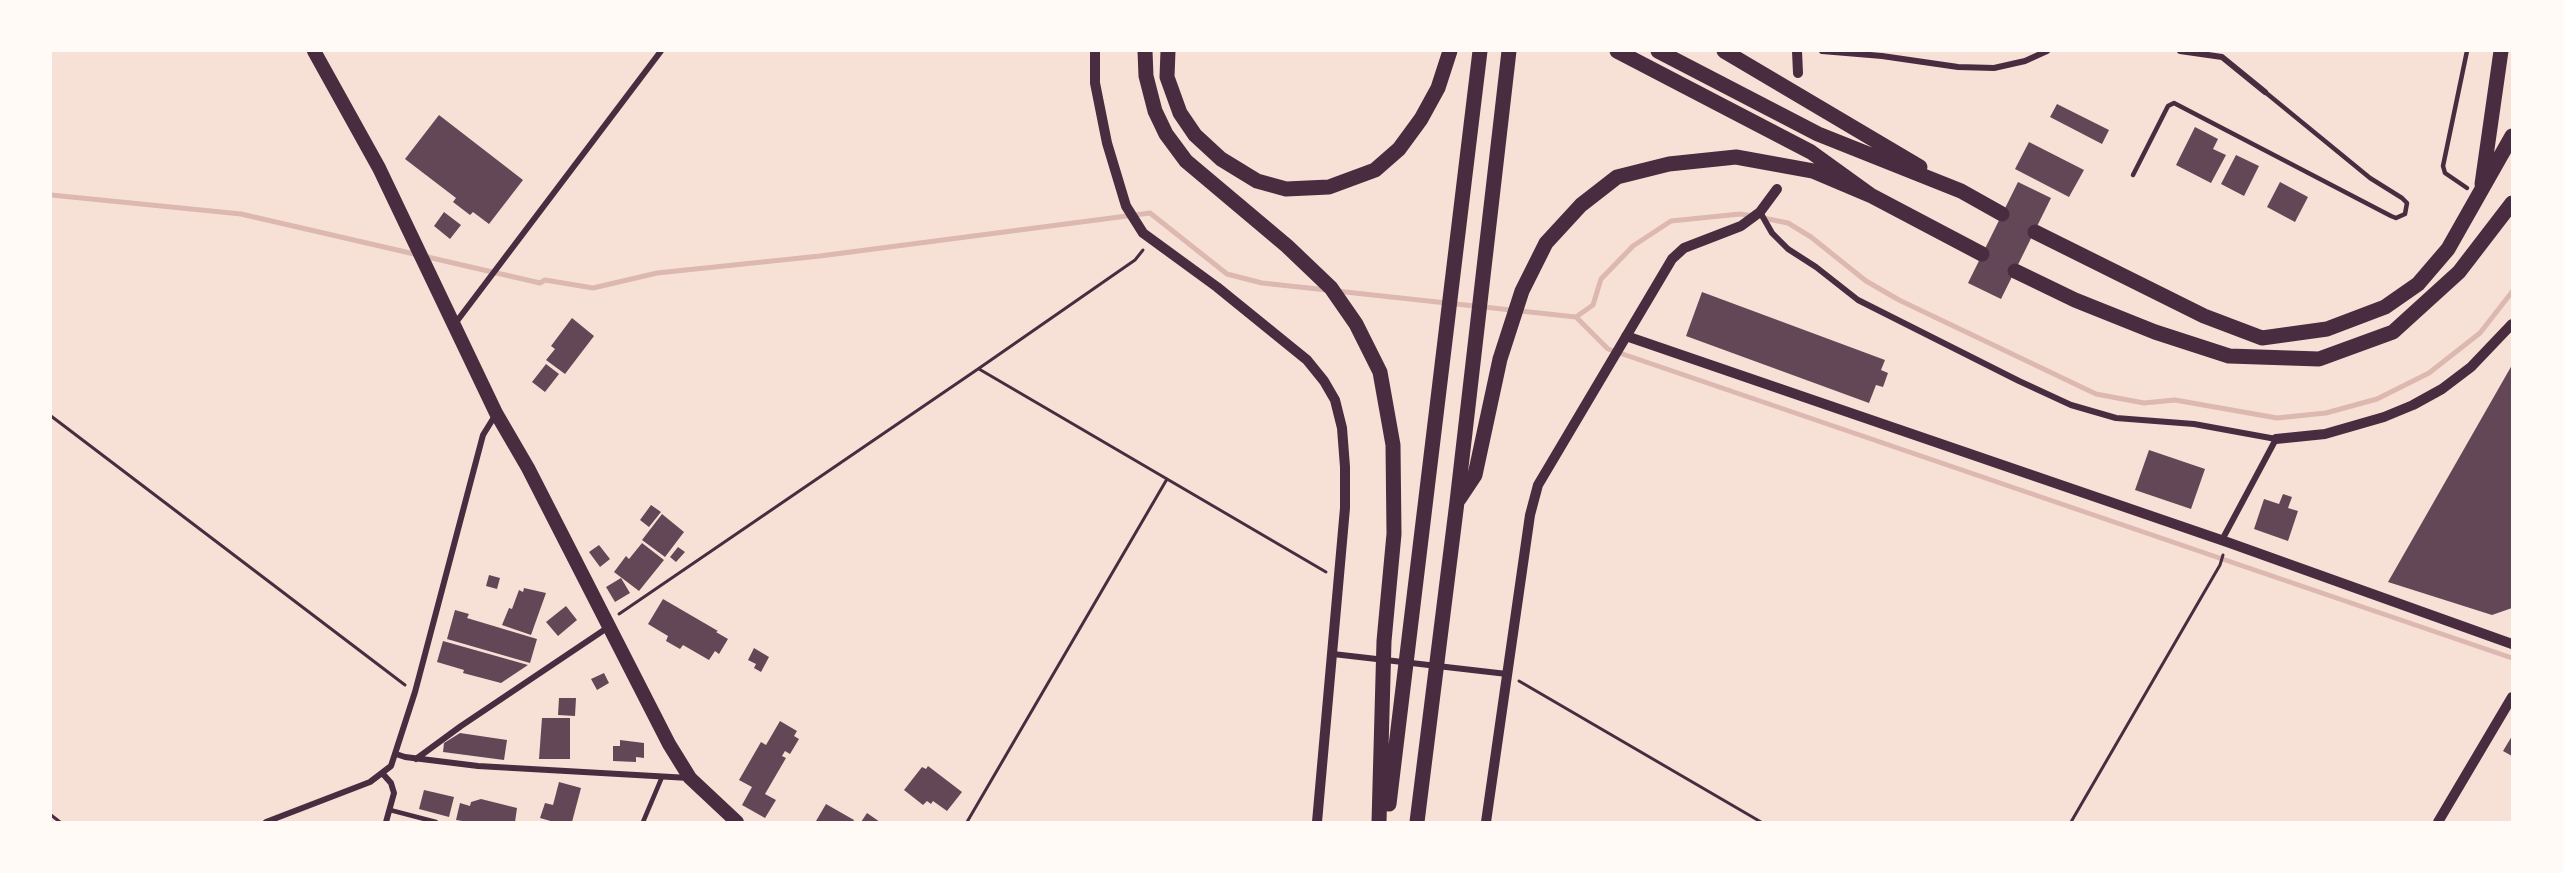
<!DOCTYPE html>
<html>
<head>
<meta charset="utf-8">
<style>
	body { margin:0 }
	#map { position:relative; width:2563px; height:873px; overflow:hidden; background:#f7e1d7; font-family:"Titillium Web",sans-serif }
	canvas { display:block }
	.frame { position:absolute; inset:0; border:52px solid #fffaf5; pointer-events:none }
</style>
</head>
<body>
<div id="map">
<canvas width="2563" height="873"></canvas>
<div class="frame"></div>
</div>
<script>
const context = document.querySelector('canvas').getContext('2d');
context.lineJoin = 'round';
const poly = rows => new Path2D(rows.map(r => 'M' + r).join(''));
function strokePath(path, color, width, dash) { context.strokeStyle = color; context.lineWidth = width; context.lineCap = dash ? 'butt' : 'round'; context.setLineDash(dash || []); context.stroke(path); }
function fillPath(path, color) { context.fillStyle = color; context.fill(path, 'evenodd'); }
const stream = poly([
	[51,195,241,214,540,283,545,280,593,288,657,273,820,256,1150,213,1227,274,1262,283,1327,290],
	[1763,218,1788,223,1811,237,1866,281,1899,300,2096,394,2144,403,2175,400,2277,418,2326,413,2377,399,2429,373,2480,333,2512,292],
	[1336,291,1576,317,1608,349,2512,658],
	[1576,317,1593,305,1601,279,1633,246,1671,221,1740,214,1754,216]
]);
const building = poly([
	[2057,104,2109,130,2102,144,2050,117],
	[439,115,523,180,489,224,473,212,470,215,453,202,456,198,405,159],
	[2195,127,2218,139,2213,149,2226,155,2211,183,2176,165],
	[2029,142,2084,170,2069,197,2015,169],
	[2236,155,2259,166,2244,196,2221,184],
	[2018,182,2051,198,2001,299,1968,283],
	[2280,182,2308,197,2295,222,2267,207],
	[444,212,461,225,450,239,434,226],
	[1702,292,1885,360,1881,370,1888,373,1883,387,1876,385,1869,403,1686,336],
	[572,318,594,336,565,374,546,360,555,349,551,346],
	[546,364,559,374,545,392,532,382],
	[2512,365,2512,608,2492,615,2388,582],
	[2149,450,2205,469,2191,509,2135,490],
	[2283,494,2292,497,2288,508,2298,511,2288,541,2254,529,2264,499,2279,504],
	[651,505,661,512,649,527,640,520],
	[662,514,684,532,665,557,642,540],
	[642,543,664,560,639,591,614,572,626,556,629,559],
	[599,545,610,559,600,567,589,552],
	[678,547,685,552,676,562,670,557],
	[489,575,500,578,497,589,486,586],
	[621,578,630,593,615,602,606,587],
	[524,588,546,593,531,635,502,625,509,608,512,609,519,590,523,592],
	[663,599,718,631,716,632,728,639,719,654,715,651,709,660,683,645,680,649,666,641,668,636,648,624],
	[566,606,577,620,558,636,546,622],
	[455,610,469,614,467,618,537,639,530,663,447,639],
	[443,641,528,665,501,683,463,673,464,670,437,662],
	[754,648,769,657,761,672,754,668,756,664,748,660],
	[604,673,609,683,597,690,591,679],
	[559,698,576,698,575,716,558,715],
	[542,718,570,718,570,759,539,759],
	[780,721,797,731,794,736,799,739,790,754,785,751,782,756,786,758,765,794,776,800,765,818,742,805,752,787,739,780,761,742,766,745],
	[460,733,507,740,504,760,443,752,444,743],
	[2512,736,2512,756,2503,751],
	[620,740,644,743,644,758,636,757,636,762,613,761,613,746,620,746],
	[928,766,962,792,947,811,933,801,931,804,927,801,923,805,904,790,922,767,926,769],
	[559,782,581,788,572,822,554,822,540,818,545,803,553,805],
	[424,790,454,797,449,817,419,809],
	[481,799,517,808,515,822,469,822,456,820,460,803,470,806,471,802],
	[826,804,854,820,853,822,816,821],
	[867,813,880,822,861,822]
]);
const path = poly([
	[979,369,1326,572],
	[51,416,405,685],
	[619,614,978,369,1135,260,1143,250],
	[1519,681,1761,822],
	[51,815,60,822],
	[967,822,1167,479],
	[2071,822,2220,565,2223,555]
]);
const service = poly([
	[2467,51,2443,166,2445,173,2467,188],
	[2133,175,2168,106,2174,103,2391,216,2396,218,2405,214,2407,203,2402,198,2370,178,2265,92],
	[390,810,436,822],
	[643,822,662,777]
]);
const minor = poly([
	[1822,51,1882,56,1958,67,1994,68,2025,61,2047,51],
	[2180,51,2222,57,2265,92],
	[1760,212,1772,233,1788,249,1816,267,1858,300,2019,381,2071,405,2116,418,2194,424,2276,439,2222,540],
	[454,325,661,51],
	[1333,654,1507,674],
	[396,754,405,757,478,766,689,778],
	[416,759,461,726,610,626],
	[383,774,391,783,394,793,386,822],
	[266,822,370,782,391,766,415,692,483,435,496,414]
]);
const tertiary = poly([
	[1095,51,1095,83,1107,143,1126,206,1143,233,1217,287,1307,360,1324,381,1335,400,1342,428,1345,467,1345,508,1317,822],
	[1797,51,1798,73],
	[1626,336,2227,542,2512,644],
	[2276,439,2325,434,2384,417,2413,405,2442,389,2471,367,2512,324],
	[1486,822,1530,515,1538,485,1672,259,1684,248,1741,226,1760,212,1777,189],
	[2438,822,2512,697]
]);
const primary = poly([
	[314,51,379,168,496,413,528,468,669,744,690,778,737,822]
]);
const motorway = poly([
	[1145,51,1146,76,1155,111,1166,134,1186,161,1287,246,1331,288,1356,324,1380,372,1393,445,1394,534,1384,641,1379,822],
	[1168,51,1167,77,1180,113,1195,135,1221,159,1257,181,1286,189,1329,187,1375,170,1399,149,1421,119,1438,88,1450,51],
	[1617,51,1811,152,1872,196,1982,254],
	[1658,51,1818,134,1961,191,2002,214],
	[1724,51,1920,167],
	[2482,184,2501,51],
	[2035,232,2204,316,2262,338,2327,329,2385,307,2418,284,2448,249,2512,136],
	[2015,271,2075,300,2155,332,2229,356,2319,359,2393,332,2459,272,2512,203],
	[1459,499,1475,475,1500,359,1522,291,1546,243,1581,205,1617,177,1669,164,1736,157,1813,171,1872,196],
	[1389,804,1480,51],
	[1417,822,1457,502,1509,51]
]);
strokePath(stream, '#dcb8b0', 5);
fillPath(building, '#644757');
strokePath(path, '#4a2c40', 3);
strokePath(service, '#4a2c40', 4.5);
strokePath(minor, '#4a2c40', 6);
strokePath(tertiary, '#4a2c40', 10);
strokePath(primary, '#4a2c40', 14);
strokePath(motorway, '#4a2c40', 15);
</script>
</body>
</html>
